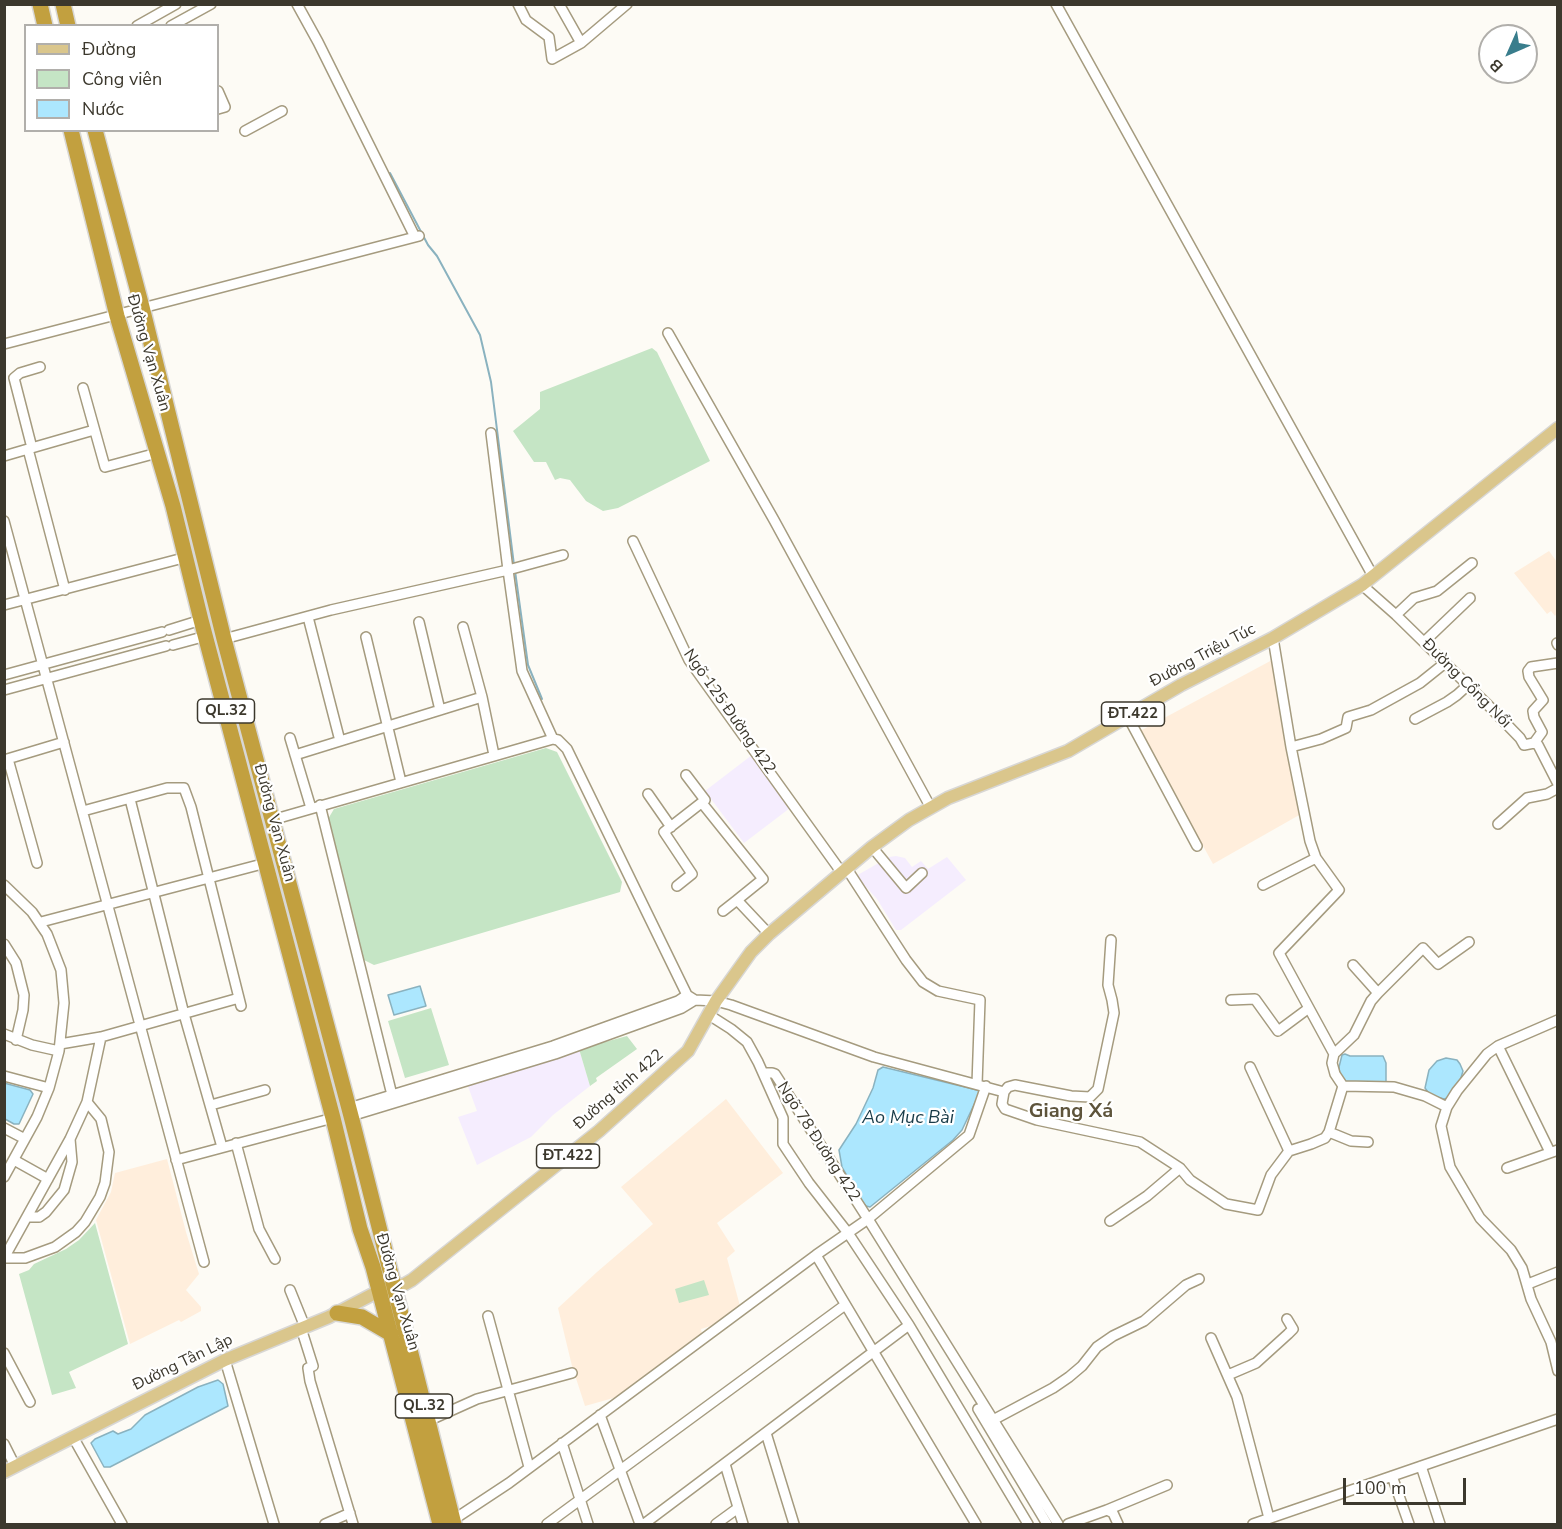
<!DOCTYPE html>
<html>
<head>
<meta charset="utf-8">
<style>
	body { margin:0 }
	#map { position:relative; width:1562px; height:1529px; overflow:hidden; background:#fdfbf5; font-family:"Nunito Sans",sans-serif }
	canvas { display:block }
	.frame { position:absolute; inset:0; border:6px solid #3c382d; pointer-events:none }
	.legend { position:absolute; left:24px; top:24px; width:195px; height:108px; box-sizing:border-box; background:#fff; border:2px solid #b1afab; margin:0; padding:8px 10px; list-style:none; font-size:18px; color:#3c382d }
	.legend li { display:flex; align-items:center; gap:12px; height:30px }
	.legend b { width:30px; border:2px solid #b1afab }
	.north { position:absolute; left:1478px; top:24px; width:60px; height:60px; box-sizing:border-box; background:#fff; border:2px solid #b1afab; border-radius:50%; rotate:225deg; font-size:16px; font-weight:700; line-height:24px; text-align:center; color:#3c382d }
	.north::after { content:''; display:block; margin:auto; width:21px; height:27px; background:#397d8c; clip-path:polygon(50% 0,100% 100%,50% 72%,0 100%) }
	.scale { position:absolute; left:1343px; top:1478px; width:123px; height:27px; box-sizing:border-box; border:3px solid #3c382d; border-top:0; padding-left:8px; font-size:18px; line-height:21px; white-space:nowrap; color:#3c382d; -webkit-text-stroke:4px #fff; paint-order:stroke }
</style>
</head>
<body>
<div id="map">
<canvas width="1562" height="1529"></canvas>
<div class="frame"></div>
<ul class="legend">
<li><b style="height:8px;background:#dac68c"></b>Đường</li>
<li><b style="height:16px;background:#c5e5c5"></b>Công viên</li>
<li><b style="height:16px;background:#ace7fe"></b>Nước</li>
</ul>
<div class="north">B</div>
<div class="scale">100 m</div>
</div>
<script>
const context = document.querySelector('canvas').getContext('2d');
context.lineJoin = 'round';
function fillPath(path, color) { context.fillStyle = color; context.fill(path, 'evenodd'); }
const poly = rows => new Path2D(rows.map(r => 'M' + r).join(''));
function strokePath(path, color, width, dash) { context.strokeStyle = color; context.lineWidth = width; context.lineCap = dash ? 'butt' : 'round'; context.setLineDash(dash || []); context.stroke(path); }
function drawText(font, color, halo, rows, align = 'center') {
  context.font = font + ' "Nunito Sans",sans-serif'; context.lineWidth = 4.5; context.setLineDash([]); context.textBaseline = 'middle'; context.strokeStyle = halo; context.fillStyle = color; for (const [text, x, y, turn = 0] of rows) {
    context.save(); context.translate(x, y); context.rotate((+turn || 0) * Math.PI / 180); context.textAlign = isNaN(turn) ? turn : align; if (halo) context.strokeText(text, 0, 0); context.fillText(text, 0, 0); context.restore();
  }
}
const commercial = poly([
	[752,755,790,808,744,843,705,791],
	[896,856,905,858,912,867,921,861,928,869,947,857,966,880,901,930,896,930,877,899,856,876,889,857],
	[579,1049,590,1086,553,1115,531,1137,477,1165,458,1117,477,1111,466,1081]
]);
const education = poly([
	[1549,551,1557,562,1557,613,1555,616,1551,611,1547,614,1514,573],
	[1274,659,1301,814,1213,864,1140,731],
	[726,1099,783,1173,717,1223,735,1251,727,1258,740,1306,714,1325,701,1329,702,1334,617,1397,585,1406,572,1366,558,1308,597,1272,653,1224,621,1187],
	[167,1159,186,1232,199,1274,186,1290,201,1307,201,1311,181,1322,179,1320,130,1344,96,1220,111,1192,115,1173]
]);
const green = poly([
	[652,348,657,352,710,461,618,508,603,511,586,501,570,480,560,478,555,480,546,462,534,462,513,431,540,409,540,392],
	[546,748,557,752,622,882,620,892,374,965,364,960,328,819,334,809],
	[431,1008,449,1065,405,1078,388,1021],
	[627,1036,637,1049,596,1078,597,1081,590,1086,579,1049],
	[95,1223,128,1344,69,1372,76,1388,52,1395,19,1274,29,1270,34,1264,66,1249,79,1240],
	[704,1280,709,1295,679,1303,675,1289]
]);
const water = poly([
	[420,986,426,1006,394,1015,388,995,420,986],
	[1345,1054,1350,1056,1383,1056,1386,1063,1386,1082,1345,1083,1340,1075,1339,1067,1342,1055,1345,1054],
	[1446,1058,1457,1060,1460,1064,1463,1071,1460,1081,1448,1098,1444,1099,1430,1095,1425,1088,1429,1070,1437,1061,1446,1058],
	[883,1067,977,1090,980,1092,962,1130,953,1140,870,1207,866,1206,861,1200,842,1167,839,1150,856,1124,873,1088,878,1070,883,1067],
	[4,1083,30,1090,33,1094,19,1124,14,1124,5,1119,4,1083],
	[218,1380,223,1384,228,1406,110,1467,104,1467,91,1443,95,1439,113,1431,118,1434,131,1429,145,1415,198,1387,218,1380]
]);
const stream = poly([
	[390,173,428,245,437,256,480,335,491,382,514,565],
	[515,571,528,665,542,699]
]);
const minor = poly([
	[297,4,318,42,415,237],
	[518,4,526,20,549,37,552,59,581,43],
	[559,4,581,43,627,4],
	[1056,4,1373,576],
	[137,26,176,4],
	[171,26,211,4],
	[218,91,225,107,218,109],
	[245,131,282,111],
	[668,333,774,520,931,808],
	[4,344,419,236],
	[83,388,105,467,157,453],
	[491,433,508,570,563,555],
	[32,448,14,378,20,373,40,367],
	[28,449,94,430],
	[4,456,28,449,65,590],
	[4,521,204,1262],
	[633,541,689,660,842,873],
	[1362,585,1396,615,1486,703,1520,738,1524,745,1534,743,1538,745,1558,784],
	[4,605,187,557],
	[1396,615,1414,598,1437,591,1472,563],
	[308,617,340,741],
	[419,622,440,710],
	[463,627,482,697,494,755],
	[169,630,201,620],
	[366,637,401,782],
	[1273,638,1291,747,1310,841,1316,858,1339,890,1279,953,1334,1054,1332,1063,1335,1074,1343,1086,1394,1087,1425,1096,1447,1107],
	[224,639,331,610,508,570,522,671,553,739],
	[1424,642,1470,598],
	[1557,643,1558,645],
	[173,645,206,636],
	[4,675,162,632],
	[4,690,166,646],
	[1128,717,1197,846],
	[1415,719,1447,702,1457,695,1468,685],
	[290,738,311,808],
	[1534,743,1542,732,1534,717,1533,711,1543,700,1529,677,1528,671,1531,667,1558,663],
	[1291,747,1321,739,1346,728,1348,717,1371,710,1420,683,1445,663],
	[295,755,482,697],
	[8,759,37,863],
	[4,760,64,742],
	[648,794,671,827],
	[130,799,184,1014,222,1147],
	[702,803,763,879,737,900,769,934],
	[320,805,392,1095],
	[83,811,167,788,184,788,191,807,241,1006],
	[272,820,553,739,558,740,567,749,687,995,695,1000,716,1001,731,1005,874,1057,1004,1092],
	[1498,824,1527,798,1547,794,1558,788],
	[872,847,906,888,922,873],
	[847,869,906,960,923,982,938,991,980,1000,977,1084],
	[4,885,32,912,47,934,61,970,64,1003,59,1051,49,1088,37,1117,4,1177],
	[1263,885,1316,858],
	[677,886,692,874,664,832,705,800,686,775],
	[723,911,737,900],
	[41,922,266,863],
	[1111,940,1108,985,1112,1000,1114,1013,1098,1089,1090,1097,1071,1096,1015,1085,1008,1087,1004,1092,1002,1104,1005,1109,1037,1120,1140,1142,1180,1168,1190,1180,1226,1204,1258,1210,1271,1175,1289,1151,1311,1144,1325,1138,1329,1132,1343,1086],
	[4,944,16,963,24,995,23,1010,16,1040],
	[1353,965,1378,993],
	[1231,1000,1255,999,1278,1031,1309,1008],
	[709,1015,731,1029,747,1042,758,1062,783,1118,783,1144,809,1183,848,1233,909,1325,1028,1524],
	[1558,1020,1498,1046,1487,1054,1457,1091,1447,1107,1441,1126,1450,1167,1480,1218,1511,1250,1522,1268,1531,1299,1551,1342,1558,1371],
	[4,1034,32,1045,59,1051],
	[60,1044,101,1037,239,998],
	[1498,1046,1550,1152],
	[1334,1054,1354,1035,1371,1001,1378,993,1423,948,1438,964,1469,942],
	[1250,1067,1289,1151],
	[764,1073,772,1073,775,1074,784,1088,868,1219,1058,1524],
	[4,1076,49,1088],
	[211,1105,265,1090],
	[349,1108,553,1046,678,1001,687,995],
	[351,1116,555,1054,682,1008,695,1000],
	[4,1128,25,1139],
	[1329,1132,1351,1141,1368,1142],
	[236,1143,259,1229,275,1259],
	[14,1160,48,1179],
	[176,1160,333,1118],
	[1507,1168,1558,1150],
	[27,1217,39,1217,46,1212,64,1190,72,1162,70,1139],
	[1110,1221,1147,1196,1180,1168],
	[816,1255,976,1524],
	[4,1258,70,1139,87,1102,101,1037],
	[5,1258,25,1258,55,1247,76,1232,85,1222,100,1197,105,1183,109,1152,101,1119,87,1102],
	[1528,1284,1558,1272],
	[290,1290,305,1327],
	[488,1316,529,1467],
	[301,1328,313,1366,308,1368,310,1381,353,1524],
	[1211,1338,1237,1397,1269,1518],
	[4,1353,30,1402],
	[225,1360,274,1524],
	[1228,1375,1256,1363,1288,1334,1293,1329,1287,1319],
	[978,1409,1047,1524],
	[600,1415,640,1524],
	[993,1420,1053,1388,1069,1377,1082,1366,1097,1347,1113,1336,1144,1321,1186,1285,1199,1279],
	[428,1421,477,1399,572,1373],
	[766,1433,794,1524],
	[73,1437,122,1524],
	[562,1443,588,1524],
	[4,1444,15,1466],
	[725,1464,743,1524],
	[1421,1466,1440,1524],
	[1392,1476,1409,1524],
	[1107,1510,1167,1485],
	[453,1520,509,1483,816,1255,868,1219,969,1135,986,1086],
	[325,1524,350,1513],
	[547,1524,845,1305],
	[644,1524,909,1325],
	[716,1524,738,1508],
	[1068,1524,1107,1510,1113,1513,1118,1524],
	[1253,1524,1558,1419]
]);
const major = poly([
	[4,1472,225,1360,329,1317,379,1291,405,1284,412,1280,599,1131,688,1051,716,1001,751,952,769,934,872,847,909,820,948,798,1068,751,1181,685,1273,638,1362,585,1558,428]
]);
const highway = poly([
	[40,4,45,26],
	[63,4,68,26],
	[71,130,117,316,173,506,201,620,333,1118,360,1229,373,1267,440,1524],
	[95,130,142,307,224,639,351,1116,454,1524],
	[337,1313,362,1317,391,1334]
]);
const shields = [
	[226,711,57],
	[1133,714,63],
	[568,1156,63],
	[424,1406,57]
];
const shieldNames = [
	["QL.32",226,711],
	["ĐT.422",1133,714],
	["ĐT.422",568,1156],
	["QL.32",424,1406]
];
const streetNames = [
	["Đường Vạn Xuân",148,353,74],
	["Đường Triệu Túc",1203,656,-28],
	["Đường Cổng Nổi",1466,684,45],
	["Ngõ 125 Đường 422",729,712,55],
	["Đường Vạn Xuân",274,823,75],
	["Đường tỉnh 422",619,1090,-41],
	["Ngõ 78 Đường 422",818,1142,57],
	["Đường Vạn Xuân",397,1292,74],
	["Đường Tân Lập",183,1363,-26]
];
const waterNames = [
	["Ao Mục Bài",908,1119]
];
const quarterNames = [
	["Giang Xá",1071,1112]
];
fillPath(commercial, '#f5edfe');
fillPath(education, '#ffeedc');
fillPath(green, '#c5e5c5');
fillPath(water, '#ace7fe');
strokePath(water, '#8ab2bf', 1.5);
strokePath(stream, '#8ab2bf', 2);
strokePath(minor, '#a59b7f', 12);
strokePath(major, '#d8d7d5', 15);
strokePath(highway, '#d8d7d5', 18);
strokePath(minor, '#fff', 9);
strokePath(major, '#dac68c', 12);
strokePath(highway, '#c2a03f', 15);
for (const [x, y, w] of shields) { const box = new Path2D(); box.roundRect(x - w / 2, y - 12, w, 24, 4.5); context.fillStyle = '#fff'; context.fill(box); strokePath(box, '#3c382d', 1.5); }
drawText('bold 15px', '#3c382d', null, shieldNames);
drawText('16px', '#3c382d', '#fff', streetNames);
drawText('italic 18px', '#183b48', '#fff', waterNames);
drawText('bold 20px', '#5e543b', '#fff', quarterNames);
</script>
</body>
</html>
